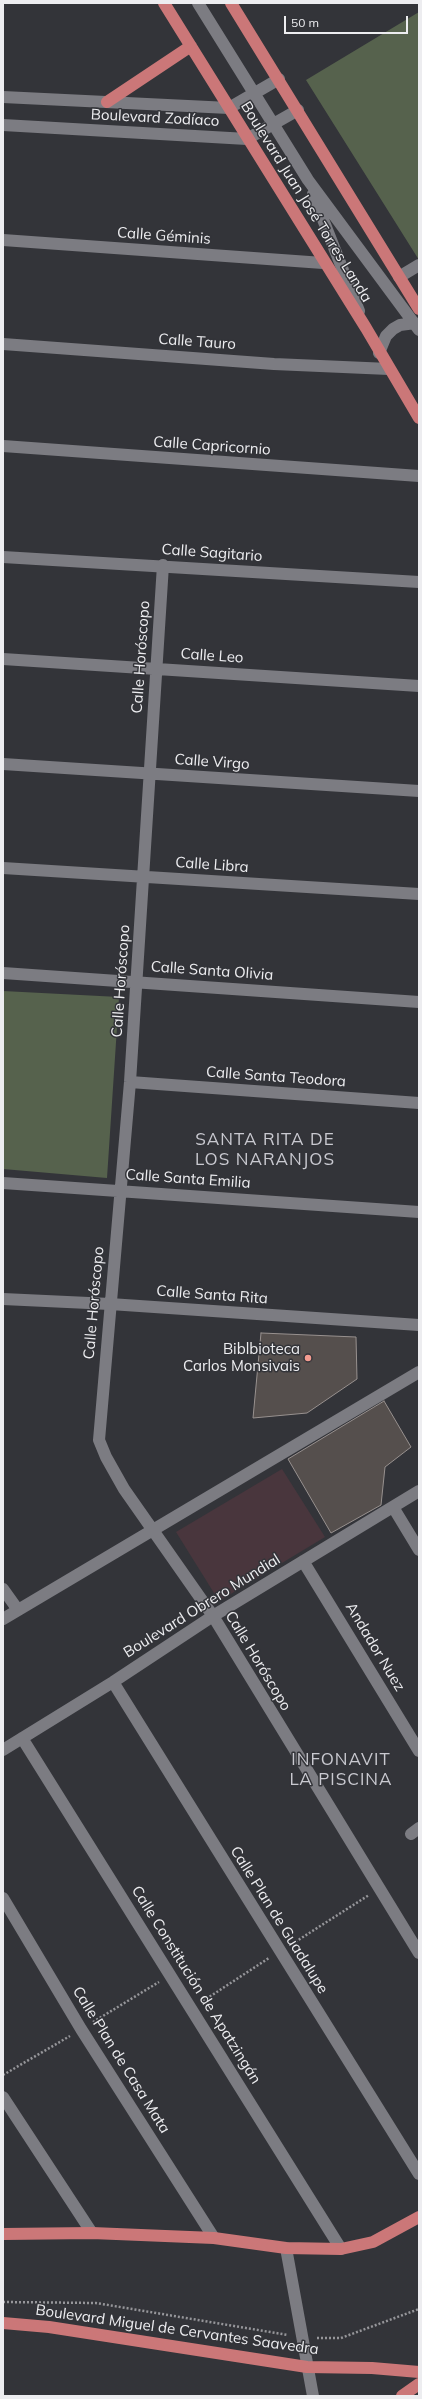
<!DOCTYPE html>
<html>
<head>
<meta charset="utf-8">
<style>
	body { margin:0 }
	#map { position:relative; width:422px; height:2399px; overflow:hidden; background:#333439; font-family:Mulish,sans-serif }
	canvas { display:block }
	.frame { position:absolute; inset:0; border:4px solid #ededf0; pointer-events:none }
	.scale { position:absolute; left:284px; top:16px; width:124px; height:18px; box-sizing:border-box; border:2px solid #ededf0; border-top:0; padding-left:5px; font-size:12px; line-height:14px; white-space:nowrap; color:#ededf0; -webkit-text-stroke:3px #333439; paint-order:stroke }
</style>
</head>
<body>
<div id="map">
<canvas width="422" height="2399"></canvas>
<div class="frame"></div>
<div class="scale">50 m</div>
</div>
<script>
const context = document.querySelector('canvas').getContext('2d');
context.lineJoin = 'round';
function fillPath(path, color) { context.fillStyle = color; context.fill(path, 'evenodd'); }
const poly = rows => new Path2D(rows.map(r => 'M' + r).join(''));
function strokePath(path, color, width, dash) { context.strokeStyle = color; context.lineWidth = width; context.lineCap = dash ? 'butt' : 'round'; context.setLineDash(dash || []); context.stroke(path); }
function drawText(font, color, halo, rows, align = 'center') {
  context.font = font + ' Mulish,sans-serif'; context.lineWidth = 3; context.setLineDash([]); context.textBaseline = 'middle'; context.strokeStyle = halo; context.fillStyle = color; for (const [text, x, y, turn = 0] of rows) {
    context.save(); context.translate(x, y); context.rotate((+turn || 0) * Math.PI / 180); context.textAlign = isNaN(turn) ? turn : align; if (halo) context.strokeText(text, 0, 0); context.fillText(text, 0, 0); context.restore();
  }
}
const education = poly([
	[282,1469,325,1537,219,1601,176,1532]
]);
const green = poly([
	[419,12,419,260,306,80],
	[3,991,119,997,107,1178,3,1169]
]);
const building = poly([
	[261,1333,356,1337,357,1379,307,1413,253,1418,261,1333],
	[384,1401,411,1447,385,1467,381,1505,331,1533,288,1459,384,1401]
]);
const path = poly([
	[292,1944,369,1895],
	[203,2001,269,1958],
	[93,2022,159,1982],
	[3,2075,70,2036],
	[3,2302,96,2303,288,2335],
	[317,2338,341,2338,419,2309]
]);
const minor = poly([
	[198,3,308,180,419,330],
	[3,97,229,108,279,79],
	[3,125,247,139,298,110],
	[313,194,359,311],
	[3,240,323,263],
	[399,277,419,265],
	[3,344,274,364,389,369],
	[379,353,386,336,393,329,400,325,415,323],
	[3,446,419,476],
	[3,557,419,582],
	[163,565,130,1082,99,1440,106,1457,124,1489,213,1616,419,1953],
	[3,659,419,686],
	[3,764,419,791],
	[3,868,419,894],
	[3,973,419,1002],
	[130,1082,419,1103],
	[3,1183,419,1212],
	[3,1299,110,1304,419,1325],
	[393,1507,419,1550],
	[303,1561,419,1751],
	[3,1589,18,1610],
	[3,1619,419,1372],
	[113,1682,419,2174],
	[22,1738,341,2249],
	[3,1750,113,1682,213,1616,419,1491],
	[411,1834,419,1828],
	[3,1898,81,2029,214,2238],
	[3,2097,92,2233],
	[286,2248,313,2396]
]);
const major = poly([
	[164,3,366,328,419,418],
	[231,3,419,309],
	[107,102,191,46],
	[3,2234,92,2233,214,2238,286,2248,341,2249,373,2242,419,2217],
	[3,2323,49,2327,307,2367,372,2368,419,2372],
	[402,2396,419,2384]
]);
const markers = [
	[308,1358,4,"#f59c90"]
];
const streetNames = [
	["Boulevard Zodíaco",155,118,3],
	["Boulevard Juan José Torres Landa",306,202,58],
	["Calle Géminis",164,236,4],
	["Calle Tauro",197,342,4],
	["Calle Capricornio",212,446,4],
	["Calle Sagitario",212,553,4],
	["Calle Leo",212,656,4],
	["Calle Horóscopo",141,657,-86],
	["Calle Virgo",212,762,4],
	["Calle Libra",212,865,4],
	["Calle Santa Olivia",212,971,4],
	["Calle Horóscopo",121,981,-86],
	["Calle Santa Teodora",276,1077,4],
	["Calle Santa Emilia",188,1179,4],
	["Calle Santa Rita",212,1295,4],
	["Calle Horóscopo",94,1303,-85],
	["Boulevard Obrero Mundial",202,1606,-32],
	["Andador Nuez",375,1647,59],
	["Calle Horóscopo",258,1661,59],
	["Calle Plan de Guadalupe",279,1920,58],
	["Calle Constitución de Apatzingán",196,1985,58],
	["Calle Plan de Casa Mata",121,2060,58],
	["Boulevard Miguel de Cervantes Saavedra",177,2330,8]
];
const poiNames = [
	["Biblbioteca",300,1349],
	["Carlos Monsivais",300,1366]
];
const quarterNames = [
	["SANTA RITA DE",265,1140],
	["LOS NARANJOS",265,1160],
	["INFONAVIT",341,1760],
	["LA PISCINA",341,1780]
];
fillPath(education, '#49363d');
fillPath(green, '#56624d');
fillPath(building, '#554f4d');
strokePath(building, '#98918f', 1);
strokePath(path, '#96969a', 2.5, [2, 2]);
strokePath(minor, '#7c7c82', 12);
strokePath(major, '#cb7778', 12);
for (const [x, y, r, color] of markers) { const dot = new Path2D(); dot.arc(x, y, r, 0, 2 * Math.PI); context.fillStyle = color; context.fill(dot); strokePath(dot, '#333439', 1.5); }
drawText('15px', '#ededf0', '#333439', streetNames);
drawText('15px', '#ededf0', '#333439', poiNames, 'right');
context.letterSpacing = '1px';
drawText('17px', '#c9c9d0', '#333439', quarterNames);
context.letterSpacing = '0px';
</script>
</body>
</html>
